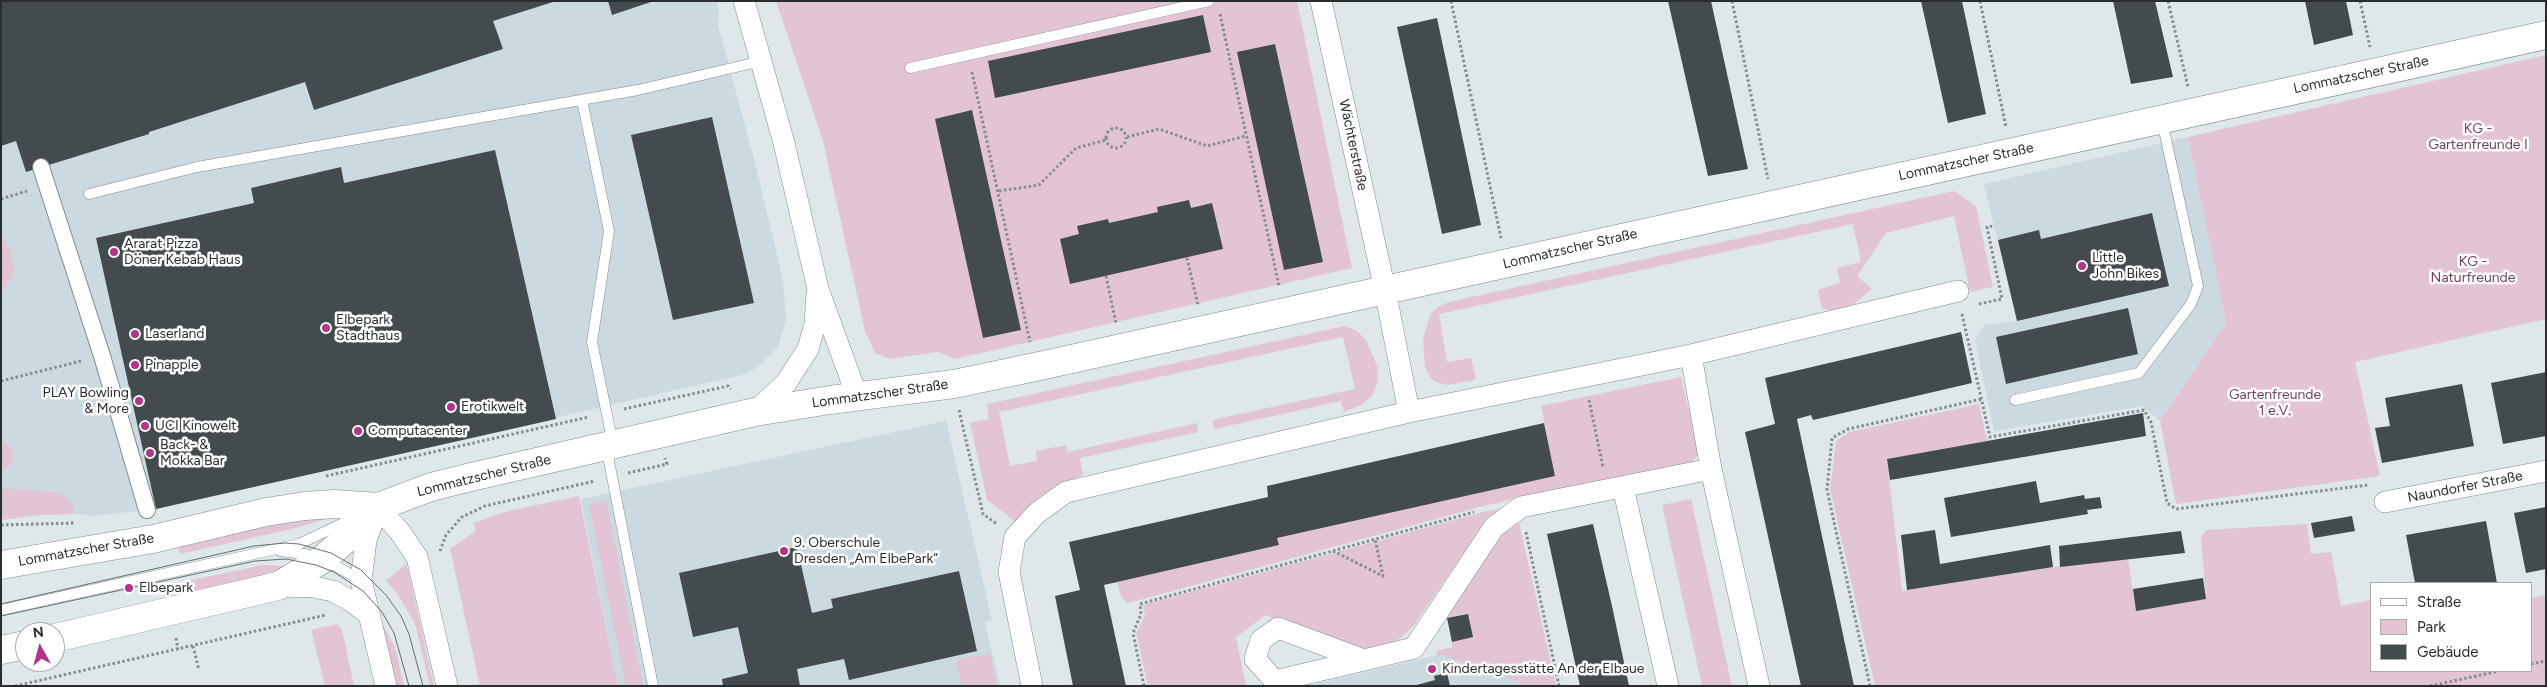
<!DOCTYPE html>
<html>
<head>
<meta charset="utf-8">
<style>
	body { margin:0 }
	#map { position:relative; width:2547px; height:687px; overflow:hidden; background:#dee7ea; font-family:Figtree,sans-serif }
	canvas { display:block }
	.frame { position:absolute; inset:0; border:2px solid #2a2d2f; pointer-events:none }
	.legend { position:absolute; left:2370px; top:582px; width:162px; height:90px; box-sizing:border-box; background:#fff; border:1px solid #aaabac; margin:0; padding:6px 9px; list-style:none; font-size:15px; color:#2a2d2f }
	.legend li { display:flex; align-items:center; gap:10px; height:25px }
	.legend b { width:25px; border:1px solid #aaabac }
	.north { position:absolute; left:15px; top:622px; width:50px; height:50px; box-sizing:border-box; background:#fff; border:1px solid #aaabac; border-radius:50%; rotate:353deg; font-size:14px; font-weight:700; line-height:20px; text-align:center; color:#2a2d2f }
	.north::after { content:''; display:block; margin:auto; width:18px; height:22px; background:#b13689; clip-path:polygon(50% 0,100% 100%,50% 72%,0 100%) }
</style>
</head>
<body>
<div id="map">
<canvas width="2547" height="687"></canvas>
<div class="frame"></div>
<ul class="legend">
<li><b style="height:6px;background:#fff"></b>Straße</li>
<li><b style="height:14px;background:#e3c4d5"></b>Park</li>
<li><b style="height:14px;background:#444b4e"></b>Gebäude</li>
</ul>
<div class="north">N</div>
</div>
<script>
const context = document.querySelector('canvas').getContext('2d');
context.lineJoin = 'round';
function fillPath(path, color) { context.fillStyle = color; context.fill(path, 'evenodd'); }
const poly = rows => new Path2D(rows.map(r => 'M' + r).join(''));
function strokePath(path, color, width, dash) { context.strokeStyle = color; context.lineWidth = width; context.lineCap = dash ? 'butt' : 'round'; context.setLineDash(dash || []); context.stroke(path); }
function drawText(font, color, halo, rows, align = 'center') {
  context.font = font + ' Figtree,sans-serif'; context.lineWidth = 5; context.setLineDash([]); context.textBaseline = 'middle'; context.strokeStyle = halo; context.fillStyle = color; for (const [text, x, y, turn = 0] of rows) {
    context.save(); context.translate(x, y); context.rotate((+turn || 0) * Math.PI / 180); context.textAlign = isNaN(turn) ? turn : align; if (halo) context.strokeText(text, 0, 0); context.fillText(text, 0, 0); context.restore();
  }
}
const built = poly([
	[1,1,717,1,719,10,718,25,755,163,783,280,786,319,778,347,759,366,746,374,156,509,93,516,75,514,39,515,1,520],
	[2188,137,2226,323,2160,421,2143,406,1994,431,1975,341,1984,325,2017,321,1984,184],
	[946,421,992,620,985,622,1000,686,618,686,581,499],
	[1442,654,1518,681,1519,686,1307,686]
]);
const green = poly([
	[776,1,1297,1,1352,268,955,359,938,352,890,359,875,353,865,331,823,141],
	[2546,55,2546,319,2355,362,2380,476,2176,504,2160,421,2226,323,2188,137],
	[1954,191,1976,206,1993,287,1970,292,1954,216,1886,233,1857,276,1872,289,1854,304,1834,312,1822,308,1818,290,1840,283,1837,268,1861,262,1853,224,1439,314,1447,362,1471,358,1476,380,1447,385,1436,382,1430,377,1425,367,1423,339,1428,322,1431,313,1438,307,1449,302],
	[1,235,10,248,14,266,12,279,1,293],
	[1345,326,1357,331,1366,340,1378,368,1378,382,1372,396,1361,405,1344,412,1341,401,1214,429,1212,420,1355,389,1343,337,999,412,1010,466,1037,461,1036,451,1066,445,1068,452,1197,423,1198,432,1080,458,1083,475,1054,487,1039,497,1026,508,1016,522,987,500,970,423,989,419,987,404],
	[1681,377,1699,453,1689,466,1612,482,1608,479,1487,505,1136,601,1127,603,1121,596,1117,582,1279,545,1277,538,1555,476,1541,406],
	[1979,404,1987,441,1887,459,1902,591,2053,567,2128,559,2136,610,2206,599,2201,538,2206,530,2307,524,2311,554,2331,552,2341,606,2371,600,2371,671,2531,671,2531,598,2546,595,2546,686,1875,686,1830,489,1836,441,1850,432],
	[1,440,11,447,14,456,10,466,1,472],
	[1,488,56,492,70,499,75,514,39,515,1,520],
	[579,496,618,686,480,686,450,549,476,531,473,523,508,511],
	[1691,499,1732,686,1702,686,1662,505],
	[606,500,643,686,626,686,589,504],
	[1513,507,1483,525,1414,625,1401,638,1377,651,1353,649,1266,615,1236,637,1246,686,1148,686,1136,633,1145,616,1143,605,1487,511],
	[309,514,330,518,292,529,180,554,178,544],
	[1519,522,1556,686,1519,686,1518,681,1442,655,1437,656,1436,651,1452,647,1452,642,1472,637,1468,614,1447,618,1448,610,1500,536],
	[406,564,408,570,434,686,430,686,415,624,397,593,386,581],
	[263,565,283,566,283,568,259,576,189,592,187,581],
	[381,621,395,647,404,686,395,686],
	[337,624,342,629,354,686,325,686,311,630],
	[990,653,997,686,962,686,956,660]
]);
const building = poly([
	[1,1,553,1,553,2,493,21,503,49,314,110,305,82,149,132,149,134,26,172,16,141,1,146],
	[608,1,651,1,651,2,612,15],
	[1668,1,1711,1,1748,169,1708,176],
	[1921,1,1962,1,1986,114,1948,123],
	[2113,1,2155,1,2173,77,2131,84],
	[2305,1,2346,1,2353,35,2314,45],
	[1203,15,1211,52,995,98,988,61],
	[1437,18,1481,225,1442,234,1397,27],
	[1275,44,1323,262,1284,270,1237,52],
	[972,110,1021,330,983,338,935,119],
	[712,117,754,303,673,320,631,135],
	[495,150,556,419,156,509,96,238,254,203,251,188,341,167,344,183],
	[1189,200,1191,208,1212,203,1223,249,1070,284,1060,239,1079,234,1077,226,1108,219,1109,223,1158,212,1157,207],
	[2152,213,2169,286,2017,321,1998,240,2039,230,2041,239],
	[2128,308,2138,354,2006,384,1996,337],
	[1961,332,1972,383,1813,420,1811,415,1797,419,1854,686,1801,686,1745,432,1775,424,1765,378],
	[2546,372,2546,436,2503,444,2491,383],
	[2462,384,2474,446,2382,463,2375,428,2390,426,2385,398],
	[2143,413,2146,436,1890,480,1887,459],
	[1544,423,1555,476,1277,538,1279,545,1104,585,1126,686,1073,686,1055,596,1080,590,1069,542,1268,497,1267,486],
	[2036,481,2040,503,2084,495,2085,499,2100,497,2102,508,2087,510,2088,514,1951,537,1944,498],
	[2546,507,2546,569,2526,573,2514,513],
	[2352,516,2355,531,2314,538,2311,523],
	[2486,521,2497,583,2415,583,2406,535],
	[1593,524,1612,606,1629,686,1580,686,1547,534],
	[1935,530,1940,564,2050,545,2053,567,1907,590,1901,535],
	[2181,531,2185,553,2060,567,2059,546],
	[797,547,812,613,833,608,831,599,959,571,977,651,849,680,844,659,797,669,800,686,723,686,722,679,748,673,738,627,693,637,679,573],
	[2203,578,2206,599,2136,611,2133,589],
	[1468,614,1473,637,1452,642,1447,618],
	[1447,673,1450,686,1413,686,1435,680,1434,676]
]);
const path = poly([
	[1451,1,1501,238],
	[1732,1,1768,179],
	[1980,1,2006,127],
	[2168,1,2188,87],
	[2360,1,2370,47],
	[1220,14,1279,286],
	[972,72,1030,342],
	'1106 138a10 10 0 1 1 20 0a10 10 0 1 1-20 0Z',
	[1127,137,1159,129,1207,146,1246,136],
	[999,191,1039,185,1076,148,1106,140],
	[1,199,27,191],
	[1187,258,1198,305],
	[1106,276,1116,323],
	[1979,304,2002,299,1987,227,1993,226],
	[1962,314,1990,437,2144,410,2151,422,2167,503,2176,509,2368,485],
	[1,381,81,361],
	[1589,400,1603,467],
	[624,409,728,386,731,389],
	[959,410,983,514,997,524],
	[628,473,667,464,665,458],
	[326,476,589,417],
	[1,525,75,523],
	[1526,532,1559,686],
	[440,551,446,535,462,517,485,506,595,481],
	[1333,551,1383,576,1375,539],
	[176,638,178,649],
	[193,646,199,670],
	[2531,664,2546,661],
	[15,686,326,615],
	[1144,686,1133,633,1141,614,1140,604,1474,512],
	[1870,686,1827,490,1832,438,1848,429,1982,399],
	[2430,686,2499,671]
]);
const service = poly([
	[910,68,1209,1],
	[582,100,609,231,592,342,613,444],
	[89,194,197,167,638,90,762,61],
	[2015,400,2139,373,2191,304,2198,286,2162,121],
	[606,446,653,686],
	[280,551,305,554,323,559,361,580],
	[1,610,299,544,354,518]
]);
const pedestrian = poly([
	[41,167,102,356,147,510]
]);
const minor = poly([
	[744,1,784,143,818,289,857,396],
	[1321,1,1385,290,1409,412],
	[755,412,786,383,808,349,815,324,817,294],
	[1711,469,1759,686],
	[1623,487,1668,686],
	[2385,502,2546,471],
	[278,586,313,587,333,591,351,601,368,614],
	[1364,660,1275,681,1255,659,1261,640,1278,628,1364,660,1414,648,1494,527,1521,507,1711,469,1691,355],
	[386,686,361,580,366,540,378,507,400,532,417,557,447,686],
	[1032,686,1009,572,1015,537,1037,513,1066,492,1409,412,1691,355,1958,291]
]);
const secondary = poly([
	[1,565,153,539,266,512,305,506,334,504,378,507,431,487,471,477,755,412,830,400,954,384,1035,367,2546,35],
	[55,638,278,586,323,559,355,531,378,507],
	[1,650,25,645]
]);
const tram = poly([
	[1,604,254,546,285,543,299,544,331,553,361,570,386,595,401,616,409,634,423,686],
	[1,616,255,561,286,559,316,565,334,572,363,591,382,612,394,633,409,686]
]);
const markers = [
	[114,252,5,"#b13689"],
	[2082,266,5,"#b13689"],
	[326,328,5,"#b13689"],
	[135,334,5,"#b13689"],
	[135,365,5,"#b13689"],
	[139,401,5,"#b13689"],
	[451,407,5,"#b13689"],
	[145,426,5,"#b13689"],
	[358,431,5,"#b13689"],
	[150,453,5,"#b13689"],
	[784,551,5,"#b13689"],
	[129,588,5,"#b13689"],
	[1432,669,5,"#b13689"]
];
const streetNames = [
	["Lommatzscher Straße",2361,75,-12],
	["Wächterstraße",1353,145,78],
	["Lommatzscher Straße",1966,162,-12],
	["Lommatzscher Straße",1570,249,-13],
	["Lommatzscher Straße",880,394,-8],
	["Lommatzscher Straße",484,476,-14],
	["Naundorfer Straße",2465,487,-11],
	["Lommatzscher Straße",86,550,-10]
];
const parkNames = [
	["KG -",2478,129],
	["Gartenfreunde I",2478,145],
	["KG -",2473,262],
	["Naturfreunde",2473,278],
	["Gartenfreunde",2275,395],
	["1 e.V.",2275,411]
];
const poiNames = [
	["Ararat Pizza",124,244],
	["Döner Kebab Haus",124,260],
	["Little",2092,258],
	["John Bikes",2092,274],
	["Elbepark",336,320],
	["Stadthaus",336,336],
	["Laserland",145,334],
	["Pinapple",145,365],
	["PLAY Bowling",129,393,"right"],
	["& More",129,409,"right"],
	["Erotikwelt",461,407],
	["UCI Kinowelt",155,426],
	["Computacenter",368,431],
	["Back- &",160,445],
	["Mokka Bar",160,461],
	["9. Oberschule",794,543],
	["Dresden „Am ElbePark“",794,559],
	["Elbepark",139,588],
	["Kindertagesstätte An der Elbaue",1442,669]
];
fillPath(built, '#cadae0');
fillPath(green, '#e3c4d5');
fillPath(building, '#444b4e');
strokePath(service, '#828a8d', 11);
strokePath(pedestrian, '#828a8d', 18);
strokePath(minor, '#828a8d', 22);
strokePath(secondary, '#828a8d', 29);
strokePath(path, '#868c8f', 3, [2.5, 2.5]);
strokePath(service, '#fff', 10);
strokePath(pedestrian, '#fff', 16);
strokePath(minor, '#fff', 21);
strokePath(secondary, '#fff', 28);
strokePath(tram, '#686d6f', 1);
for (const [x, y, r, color] of markers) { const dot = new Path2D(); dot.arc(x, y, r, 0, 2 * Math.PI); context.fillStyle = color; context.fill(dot); strokePath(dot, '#fff', 2); }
drawText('14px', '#2a2d2f', '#fff', streetNames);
drawText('14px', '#723f5f', '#fff', parkNames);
drawText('14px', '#2a2d2f', '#fff', poiNames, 'left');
</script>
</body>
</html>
